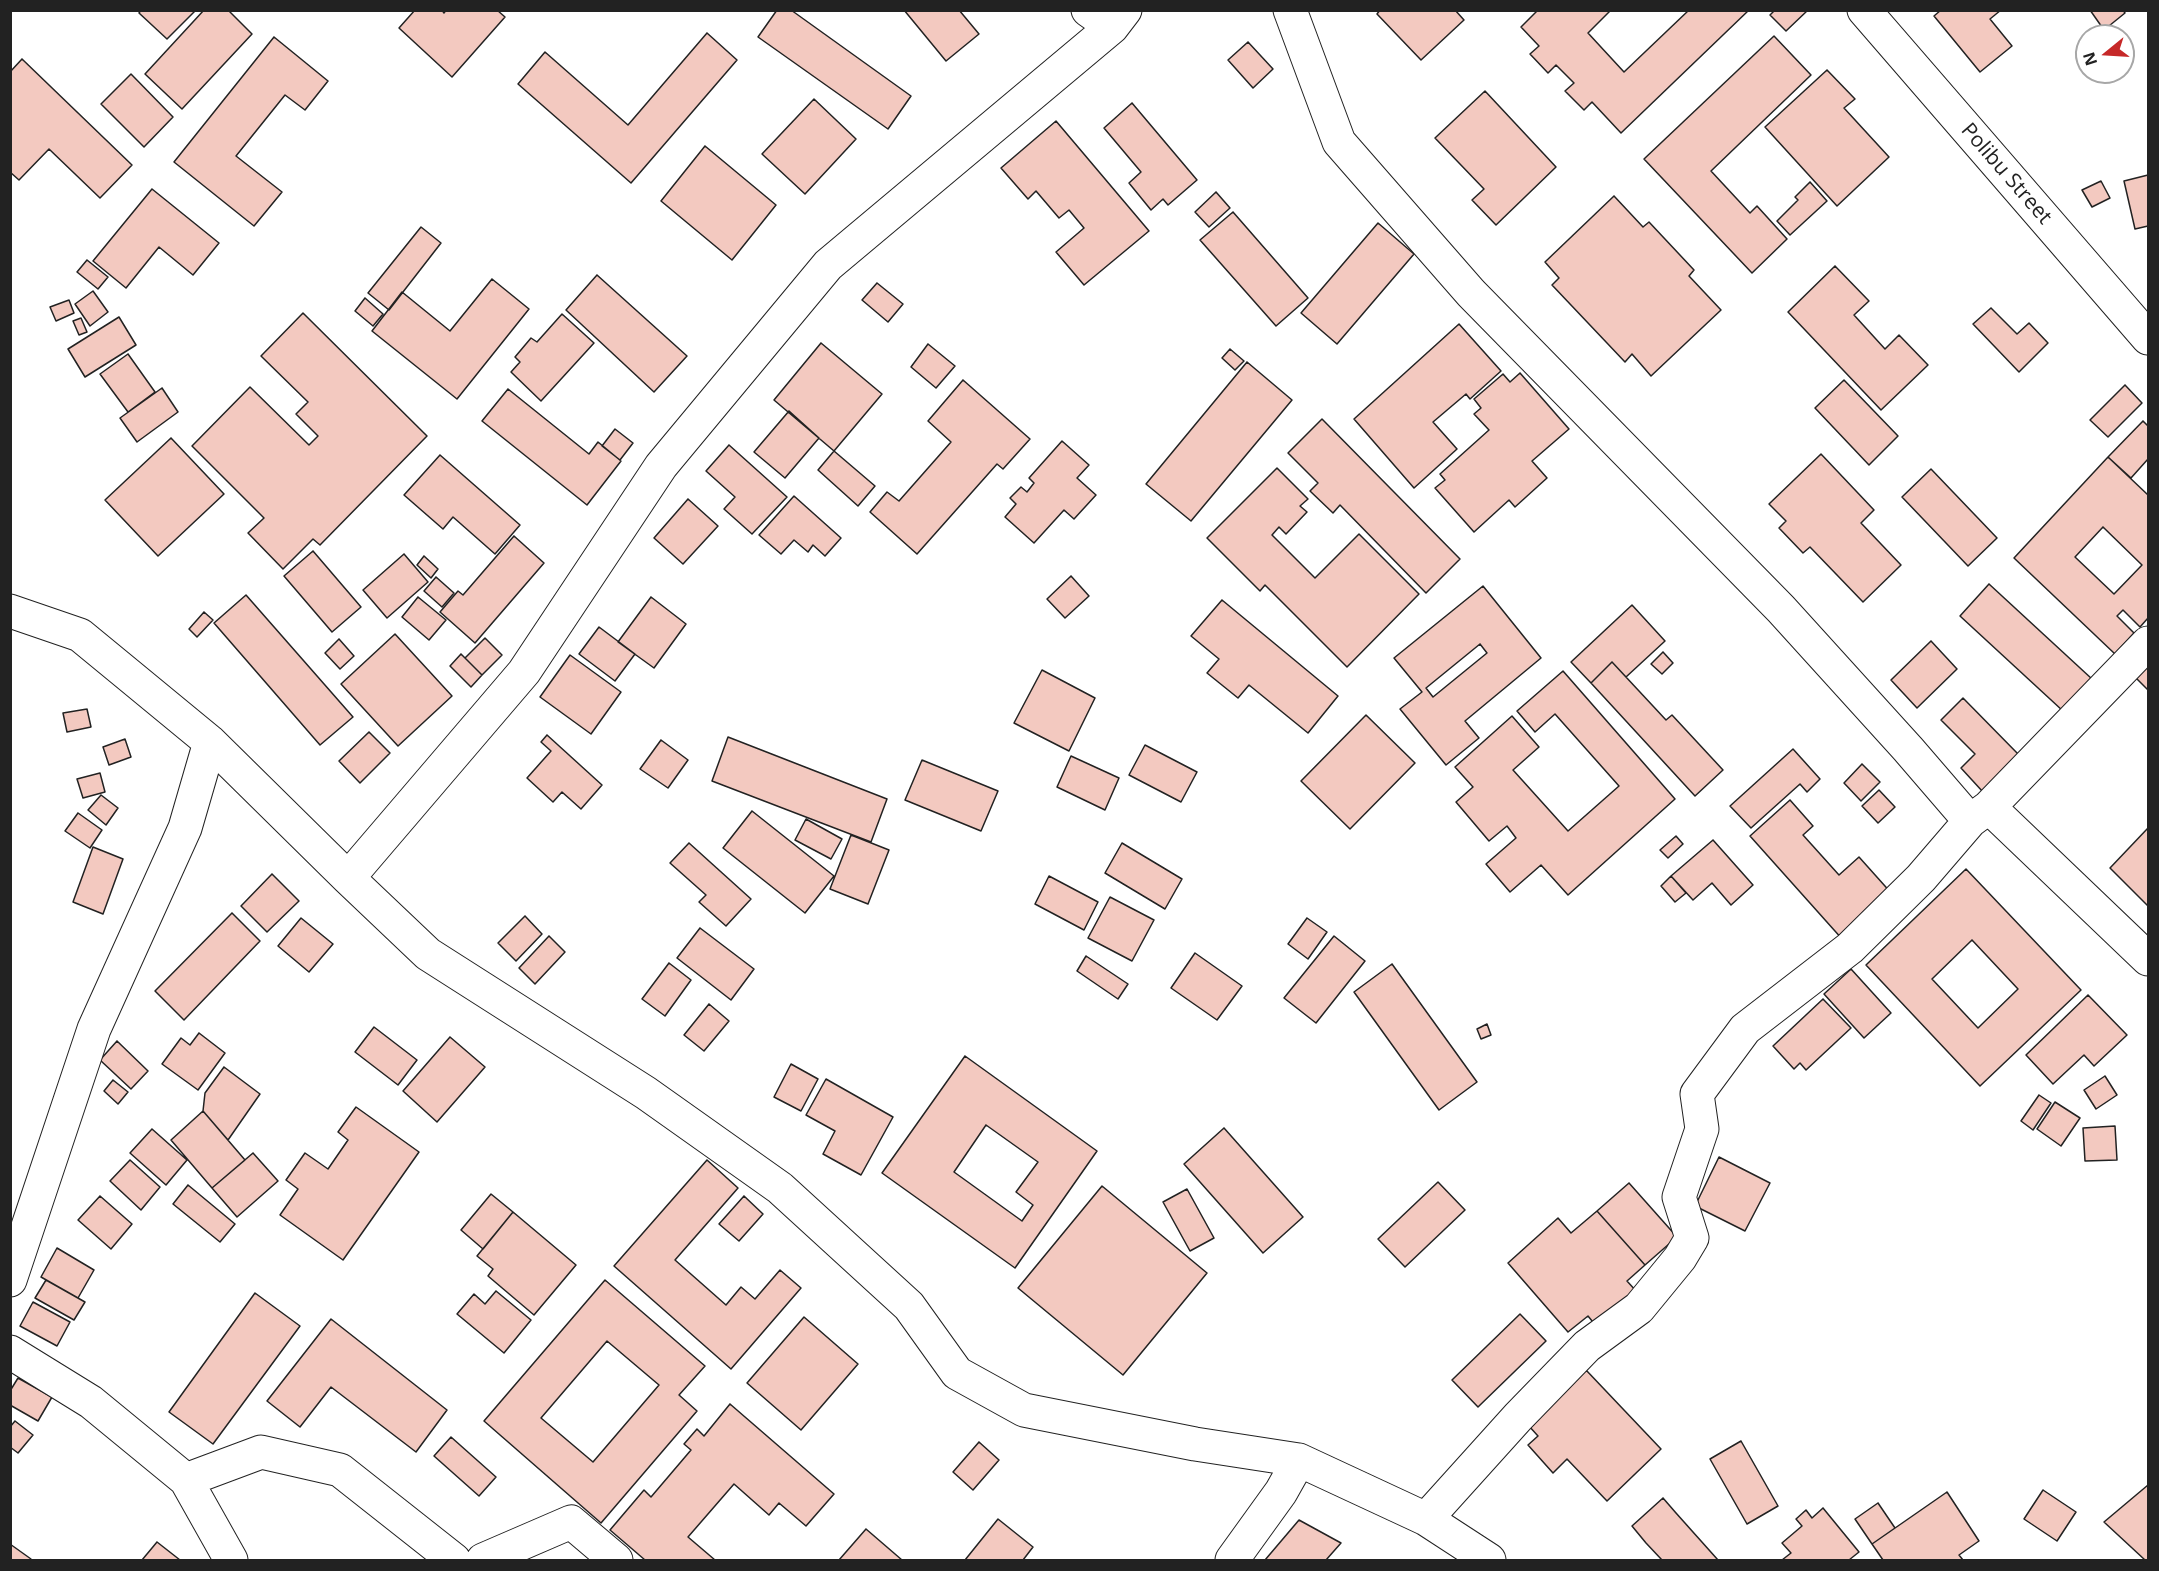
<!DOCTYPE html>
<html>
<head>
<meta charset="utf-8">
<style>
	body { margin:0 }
	#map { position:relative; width:2159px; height:1571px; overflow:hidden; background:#fff; font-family:"Open Sans",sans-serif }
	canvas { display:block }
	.frame { position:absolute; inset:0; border:12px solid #222; pointer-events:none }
	.north { position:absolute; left:2075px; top:24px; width:60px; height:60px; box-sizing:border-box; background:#fff; border:2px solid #a7a7a7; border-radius:50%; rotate:252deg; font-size:16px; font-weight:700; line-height:24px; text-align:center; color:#222 }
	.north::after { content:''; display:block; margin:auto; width:21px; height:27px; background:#c62828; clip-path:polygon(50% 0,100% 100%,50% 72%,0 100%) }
</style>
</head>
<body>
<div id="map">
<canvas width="2159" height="1571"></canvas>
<div class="frame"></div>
<div class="north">N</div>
</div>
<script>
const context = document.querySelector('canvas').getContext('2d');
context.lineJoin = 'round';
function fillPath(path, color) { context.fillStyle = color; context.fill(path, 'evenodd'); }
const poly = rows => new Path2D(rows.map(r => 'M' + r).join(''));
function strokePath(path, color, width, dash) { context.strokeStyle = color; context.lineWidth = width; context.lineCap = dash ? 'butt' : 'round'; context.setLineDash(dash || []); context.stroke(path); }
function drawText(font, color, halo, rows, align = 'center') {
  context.font = font + ' "Open Sans",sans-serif'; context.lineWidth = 4.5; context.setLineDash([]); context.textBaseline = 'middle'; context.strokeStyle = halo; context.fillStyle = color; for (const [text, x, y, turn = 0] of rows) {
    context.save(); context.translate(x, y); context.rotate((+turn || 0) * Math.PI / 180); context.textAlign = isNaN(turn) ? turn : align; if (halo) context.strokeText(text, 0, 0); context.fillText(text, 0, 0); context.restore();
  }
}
const building = poly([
	[141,10,196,10,167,39,139,13,141,10],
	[204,10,228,10,252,34,182,109,145,74,204,10],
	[415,10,442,10,444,13,446,10,497,10,505,17,452,77,399,28,415,10],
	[777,10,791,10,911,96,888,129,758,37,777,10],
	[904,10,959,10,979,34,946,61,904,10],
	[1380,10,1455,10,1464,20,1421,60,1377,14,1380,10],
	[1538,10,1611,10,1588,33,1624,72,1689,10,1749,10,1621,133,1592,102,1584,110,1565,91,1574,83,1556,65,1548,73,1530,54,1539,46,1521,27,1538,10],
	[1775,10,1808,10,1786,31,1770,15,1775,10],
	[1941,10,2001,10,1990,19,2012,46,1980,72,1934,16,1941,10],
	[2090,10,2123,10,2125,13,2104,30,2090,10],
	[707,33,737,60,631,183,518,84,545,52,628,125,707,33],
	[1774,36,1811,75,1711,171,1750,213,1757,206,1787,239,1752,273,1644,159,1774,36],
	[274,37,328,81,305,110,285,95,236,156,282,192,254,226,174,162,274,37],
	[1248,42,1273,69,1253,88,1228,60,1248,42],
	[22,59,132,165,100,198,49,149,19,180,10,172,10,72,22,59],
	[1827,70,1855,99,1844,108,1889,157,1837,206,1765,127,1827,70],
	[131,74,173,117,144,147,101,104,131,74],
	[1485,91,1556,167,1496,225,1472,200,1484,189,1435,138,1485,91],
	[814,99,856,139,805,194,762,154,814,99],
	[1132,103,1197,180,1168,205,1163,199,1151,210,1129,183,1141,172,1104,128,1132,103],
	[1056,121,1149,231,1084,285,1056,252,1084,228,1069,210,1059,218,1036,191,1028,199,1001,168,1056,121],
	[705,146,776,205,732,260,661,201,705,146],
	[2148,175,2148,226,2135,229,2124,181,2148,175],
	[2101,181,2110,198,2092,207,2082,190,2101,181],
	[1810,182,1827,201,1790,235,1777,221,1798,200,1795,197,1810,182],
	[152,189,219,243,193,275,159,247,126,288,93,261,152,189],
	[1216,192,1230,208,1209,227,1195,212,1216,192],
	[1614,196,1643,227,1649,222,1694,270,1689,276,1721,310,1651,376,1632,354,1625,362,1552,285,1559,278,1545,262,1614,196],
	[1233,212,1308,298,1276,326,1200,240,1233,212],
	[1378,223,1414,254,1337,344,1301,313,1378,223],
	[421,227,441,243,389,310,368,293,421,227],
	[87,260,108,277,98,289,77,272,87,260],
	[1835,266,1869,301,1854,315,1885,349,1899,335,1928,365,1881,410,1788,312,1835,266],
	[597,275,687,356,654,392,566,310,597,275],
	[492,279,529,309,457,399,372,331,402,292,450,331,492,279],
	[877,283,903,304,888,322,862,300,877,283],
	[93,291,108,312,90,326,75,304,93,291],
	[365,298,383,314,373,326,355,311,365,298],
	[69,300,74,313,56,321,50,307,69,300],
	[1991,308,2017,334,2029,323,2048,343,2019,372,1973,324,1991,308],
	[303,313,427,436,320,545,313,539,283,569,248,533,264,518,192,446,250,387,309,445,318,436,296,414,308,402,261,356,303,313],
	[562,314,594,343,541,401,511,372,520,362,515,357,531,338,537,342,562,314],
	[119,317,136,345,85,377,68,349,119,317],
	[81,318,87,332,79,335,73,321,81,318],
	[1459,324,1501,371,1470,399,1466,394,1433,422,1457,449,1414,488,1354,419,1459,324],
	[821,343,882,394,834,451,774,400,821,343],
	[928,344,955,366,936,388,911,367,928,344],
	[1230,349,1244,361,1235,370,1222,358,1230,349],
	[128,354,155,392,128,412,100,374,128,354],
	[1247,362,1292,400,1191,521,1146,484,1247,362],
	[1520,373,1569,429,1532,461,1547,478,1515,507,1509,500,1474,532,1435,488,1445,480,1440,474,1489,430,1474,414,1481,408,1474,399,1503,374,1510,382,1520,373],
	[963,380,1030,439,1003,469,997,464,917,554,870,512,887,492,899,501,951,442,928,421,963,380],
	[1844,380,1898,436,1869,465,1815,408,1844,380],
	[2125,385,2142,403,2108,437,2090,420,2125,385],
	[162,388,178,412,137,442,120,418,162,388],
	[508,389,589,454,598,442,621,461,587,505,482,421,508,389],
	[789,411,819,438,785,478,754,452,789,411],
	[1322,419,1460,559,1426,593,1340,505,1333,513,1310,491,1318,483,1288,453,1322,419],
	[2143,421,2148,426,2148,459,2131,478,2108,457,2143,421],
	[615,429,633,443,620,460,602,446,615,429],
	[171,438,224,494,158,556,105,500,171,438],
	[1062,441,1089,465,1077,478,1096,495,1074,519,1064,510,1034,543,1005,517,1016,504,1010,498,1021,487,1027,492,1034,483,1029,478,1062,441],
	[729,445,787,497,752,534,724,509,735,497,706,471,729,445],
	[834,451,875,486,858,506,818,470,834,451],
	[1821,454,1874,510,1861,523,1901,565,1863,602,1810,547,1803,553,1779,528,1786,521,1769,504,1821,454],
	[440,455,520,525,495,554,453,517,443,529,404,495,440,455],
	[2108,457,2148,495,2148,618,2140,627,2123,610,2117,616,2134,633,2115,654,2014,558,2108,457],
	[2103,527,2142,565,2114,594,2075,557,2103,527],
	[1277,468,1308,499,1300,506,1307,512,1286,534,1279,527,1272,535,1315,578,1359,534,1419,594,1347,667,1265,585,1260,591,1207,538,1277,468],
	[1931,469,1997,538,1968,566,1902,497,1931,469],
	[794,496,841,538,825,556,813,545,808,552,794,540,781,554,759,535,794,496],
	[688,499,718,526,683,564,654,538,688,499],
	[514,536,544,563,475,643,440,612,458,591,463,595,514,536],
	[313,551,361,607,332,632,284,576,313,551],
	[404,554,428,582,387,618,363,590,404,554],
	[424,556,438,569,431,578,417,565,424,556],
	[1071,576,1089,596,1065,618,1047,599,1071,576],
	[436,577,454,593,442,607,424,591,436,577],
	[1989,584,2092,679,2063,711,1960,616,1989,584],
	[1483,586,1541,658,1465,721,1479,738,1446,765,1400,709,1422,692,1394,658,1483,586],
	[1480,644,1487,653,1433,697,1426,688,1480,644],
	[246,595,353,717,320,745,214,623,246,595],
	[418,597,446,620,429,640,402,617,418,597],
	[651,597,686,624,654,668,618,642,651,597],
	[1222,600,1338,696,1308,733,1249,685,1238,698,1207,673,1219,659,1191,636,1222,600],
	[1632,605,1665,641,1626,677,1612,662,1591,683,1571,662,1632,605],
	[204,612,213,620,197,637,189,629,204,612],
	[599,627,635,654,615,681,579,654,599,627],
	[395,634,452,696,398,746,341,684,395,634],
	[485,638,502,655,482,675,465,658,485,638],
	[339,639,354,656,340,669,325,653,339,639],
	[1931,641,1957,669,1917,708,1891,680,1931,641],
	[2148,651,2148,690,2129,671,2148,651],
	[1663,652,1673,663,1662,674,1651,664,1663,652],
	[461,654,482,675,471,687,450,666,461,654],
	[570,655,621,692,591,734,540,697,570,655],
	[1612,662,1666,720,1672,715,1723,770,1695,796,1591,683,1612,662],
	[1042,670,1095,698,1069,751,1014,723,1042,670],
	[1563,671,1675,799,1568,895,1541,865,1510,892,1486,864,1516,838,1507,826,1489,841,1456,802,1473,787,1455,767,1512,716,1539,747,1513,770,1568,831,1619,786,1555,714,1535,732,1517,711,1563,671],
	[1963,698,2020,756,1983,792,1961,768,1975,754,1941,720,1963,698],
	[87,709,91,727,67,732,63,713,87,709],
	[1366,715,1415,763,1350,829,1301,781,1366,715],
	[369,732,390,753,360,783,339,761,369,732],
	[547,735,602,785,581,809,562,792,553,802,527,778,551,751,541,742,547,735],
	[728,737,887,799,871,842,712,781,728,737],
	[125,739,131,757,109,765,103,747,125,739],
	[661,740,688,760,668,788,640,769,661,740],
	[1145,745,1197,772,1181,802,1129,775,1145,745],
	[1793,749,1820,779,1807,792,1800,784,1751,828,1730,806,1793,749],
	[1071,756,1119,778,1105,810,1057,787,1071,756],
	[922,760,998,791,981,831,905,800,922,760],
	[1862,764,1880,782,1861,801,1844,783,1862,764],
	[100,773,105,792,83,798,77,779,100,773],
	[1879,790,1895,807,1878,823,1862,806,1879,790],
	[101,795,118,808,106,825,88,810,101,795],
	[1790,800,1813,826,1803,835,1839,875,1859,857,1893,895,1843,940,1750,836,1790,800],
	[752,811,834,876,805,913,723,848,752,811],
	[78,813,102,830,90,848,65,831,78,813],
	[806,819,842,839,831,859,795,840,806,819],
	[2148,828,2148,906,2110,868,2148,828],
	[851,835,889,850,868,904,830,889,851,835],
	[1676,836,1683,844,1668,858,1660,850,1676,836],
	[1713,840,1753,885,1731,905,1712,883,1693,900,1671,876,1713,840],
	[689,843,751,899,726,926,699,902,706,895,670,863,689,843],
	[1122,843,1182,879,1165,909,1105,873,1122,843],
	[93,847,123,859,103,914,73,902,93,847],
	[1966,869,2081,990,1980,1086,1866,965,1966,869],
	[1972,940,2018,989,1978,1028,1932,979,1972,940],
	[272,874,299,901,267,932,241,906,272,874],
	[1049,876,1098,902,1084,930,1035,904,1049,876],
	[1671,876,1686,893,1675,902,1661,886,1671,876],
	[1110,897,1154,920,1132,961,1088,938,1110,897],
	[232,913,260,941,184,1020,155,991,232,913],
	[525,916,542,934,516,961,498,943,525,916],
	[301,918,333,944,309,972,278,946,301,918],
	[1307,918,1327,932,1308,959,1288,944,1307,918],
	[700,928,754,969,731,1000,677,958,700,928],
	[549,936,565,952,535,984,519,968,549,936],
	[1334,936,1365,961,1316,1023,1284,998,1334,936],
	[1195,953,1242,986,1217,1020,1171,988,1195,953],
	[1086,956,1128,984,1118,999,1077,971,1086,956],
	[669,963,691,980,665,1016,642,999,669,963],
	[1392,964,1477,1082,1439,1110,1354,992,1392,964],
	[1851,969,1891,1013,1864,1038,1824,994,1851,969],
	[2088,995,2127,1035,2094,1066,2084,1055,2053,1084,2026,1055,2088,995],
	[1823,999,1851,1028,1806,1070,1800,1063,1794,1069,1773,1046,1823,999],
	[709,1004,729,1021,704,1051,684,1035,709,1004],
	[1487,1024,1491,1035,1481,1039,1477,1029,1487,1024],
	[374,1027,417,1060,398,1085,355,1052,374,1027],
	[199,1033,225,1053,198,1090,162,1064,181,1038,190,1045,199,1033],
	[450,1037,485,1067,437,1122,403,1091,450,1037],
	[117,1041,148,1071,131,1089,100,1060,117,1041],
	[965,1056,1097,1151,1015,1268,882,1173,965,1056],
	[986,1125,1038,1162,1016,1192,1033,1205,1022,1221,954,1172,986,1125],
	[791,1064,818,1079,801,1111,774,1097,791,1064],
	[224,1067,260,1094,228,1140,203,1111,205,1093,224,1067],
	[2105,1076,2117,1095,2096,1109,2084,1090,2105,1076],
	[826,1079,893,1117,861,1175,823,1154,835,1131,806,1115,826,1079],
	[113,1080,128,1092,118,1104,104,1091,113,1080],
	[2039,1095,2051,1103,2033,1130,2021,1121,2039,1095],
	[2055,1102,2080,1118,2061,1146,2037,1129,2055,1102],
	[356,1107,419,1152,343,1260,280,1215,298,1189,286,1180,305,1153,328,1169,348,1140,338,1132,356,1107],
	[203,1111,245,1160,212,1188,171,1140,203,1111],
	[2115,1126,2117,1160,2085,1161,2083,1128,2115,1126],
	[1224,1128,1303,1217,1263,1253,1184,1164,1224,1128],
	[152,1129,187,1160,166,1185,130,1153,152,1129],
	[253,1153,278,1181,237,1217,212,1188,253,1153],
	[1719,1157,1770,1183,1745,1231,1695,1206,1719,1157],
	[130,1160,160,1187,141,1210,110,1181,130,1160],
	[707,1160,738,1188,675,1260,726,1305,741,1287,755,1299,780,1270,801,1288,731,1369,614,1266,707,1160],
	[1438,1182,1465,1210,1405,1267,1378,1239,1438,1182],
	[1629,1183,1677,1237,1645,1265,1597,1211,1629,1183],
	[188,1185,235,1224,220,1242,173,1204,188,1185],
	[1102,1186,1207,1273,1123,1375,1018,1288,1102,1186],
	[1187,1189,1214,1238,1190,1251,1163,1202,1187,1189],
	[491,1194,513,1212,483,1249,461,1230,491,1194],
	[100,1196,132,1224,111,1249,78,1220,100,1196],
	[744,1196,763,1214,739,1241,719,1224,744,1196],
	[1597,1211,1645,1265,1627,1281,1637,1292,1597,1327,1588,1316,1568,1332,1508,1263,1558,1218,1571,1233,1597,1211],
	[513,1212,576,1265,534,1315,488,1276,493,1269,477,1256,513,1212],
	[57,1248,94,1270,78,1298,41,1277,57,1248],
	[46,1280,85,1302,74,1320,35,1298,46,1280],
	[605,1280,705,1366,679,1395,697,1411,601,1523,484,1421,605,1280],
	[607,1341,659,1385,593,1462,541,1418,607,1341],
	[496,1291,531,1320,504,1353,457,1314,474,1294,485,1304,496,1291],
	[255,1293,300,1326,213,1444,169,1412,255,1293],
	[33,1302,70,1322,57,1346,20,1326,33,1302],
	[1520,1314,1546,1341,1478,1407,1452,1380,1520,1314],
	[804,1317,858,1364,801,1430,747,1383,804,1317],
	[331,1319,447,1410,416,1452,331,1387,300,1427,267,1401,331,1319],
	[1586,1370,1661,1449,1607,1501,1567,1459,1553,1473,1528,1445,1538,1436,1528,1425,1586,1370],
	[18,1378,52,1397,38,1421,10,1405,10,1391,18,1378],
	[730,1404,834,1494,806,1526,779,1503,769,1515,734,1484,688,1537,715,1560,645,1560,610,1530,644,1490,651,1497,691,1450,684,1444,697,1429,704,1436,730,1404],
	[15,1421,33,1435,18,1453,10,1447,10,1427,15,1421],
	[451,1437,496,1477,479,1496,434,1456,451,1437],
	[1741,1441,1778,1506,1747,1524,1710,1459,1741,1441],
	[979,1442,999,1460,973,1490,953,1472,979,1442],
	[2148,1485,2148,1560,2145,1560,2104,1522,2148,1485],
	[2043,1490,2076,1512,2057,1541,2024,1519,2043,1490],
	[1947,1492,1979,1541,1959,1555,1963,1560,1883,1560,1872,1544,1947,1492],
	[1663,1498,1676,1513,1718,1560,1662,1560,1646,1543,1632,1526,1663,1498],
	[1878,1503,1895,1528,1872,1544,1855,1519,1878,1503],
	[1823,1508,1859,1552,1849,1560,1782,1560,1791,1553,1782,1543,1802,1526,1796,1519,1806,1510,1812,1518,1823,1508],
	[998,1519,1033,1547,1023,1560,965,1560,998,1519],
	[1299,1520,1341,1543,1326,1560,1265,1560,1299,1520],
	[866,1529,902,1560,839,1560,866,1529],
	[157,1542,180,1560,142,1560,157,1542],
	[10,1544,31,1559,30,1560,10,1560,10,1544]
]);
const street = poly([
	[1088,10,1112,27],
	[1290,10,1339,142,1471,293,1781,609,1908,749,1970,821],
	[1864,10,2148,338],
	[10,611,80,635,125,672,210,742,348,878,428,954,646,1093,780,1188,909,1306,957,1373,1024,1410,1195,1444,1299,1460,1426,1519,1489,1560],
	[1989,807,2148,959],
	[348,878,524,672,661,466,828,265,1112,27,1125,10],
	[10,1280,94,1029,185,828,210,742],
	[10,1352,91,1402,186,1480,231,1560],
	[186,1480,261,1452,340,1470,454,1560],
	[1426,1519,1518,1417,1587,1346,1639,1308,1680,1258,1692,1238,1679,1197,1702,1129,1697,1094,1745,1029,1850,948,1921,878,1970,821,1989,807,2148,643],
	[483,1560,571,1522,616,1560],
	[1232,1560,1281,1492,1299,1460]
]);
const streetNames = [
	["Polibu Street",2006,174,49]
];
fillPath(building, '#f3c9c0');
strokePath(building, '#222', 1.5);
strokePath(street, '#222', 35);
strokePath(street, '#fff', 33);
drawText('21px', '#222', '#fff', streetNames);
</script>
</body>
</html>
